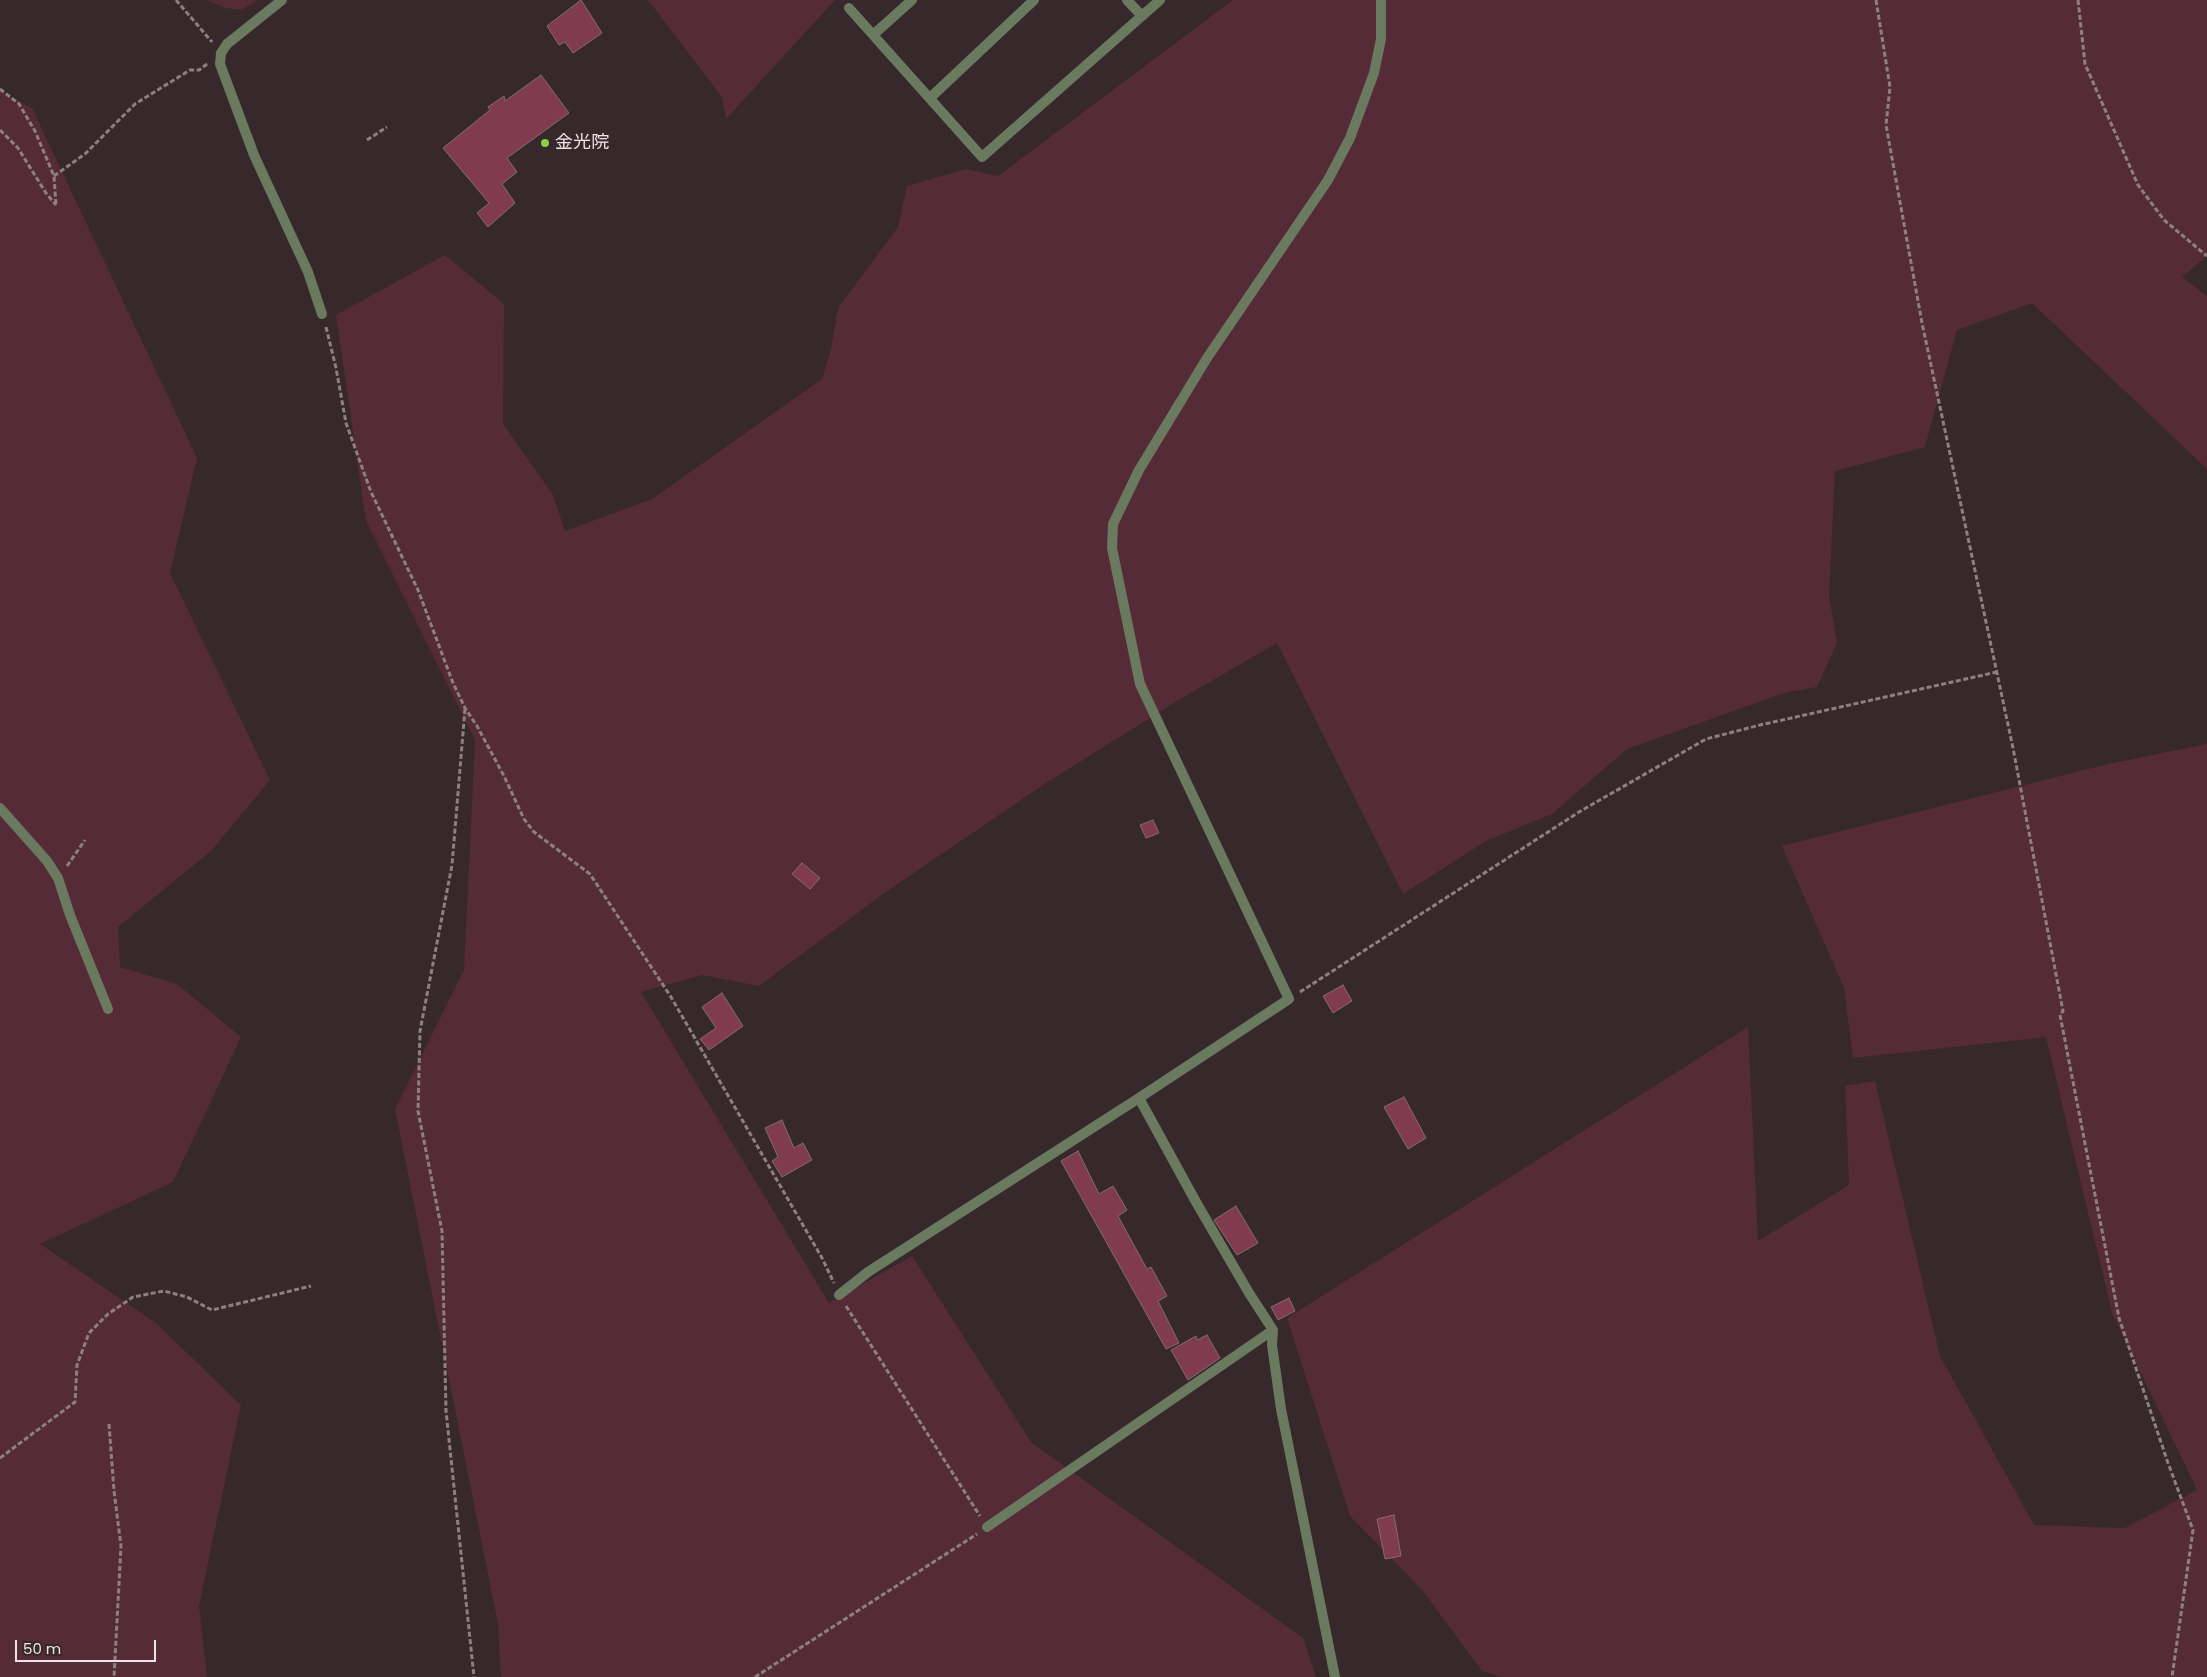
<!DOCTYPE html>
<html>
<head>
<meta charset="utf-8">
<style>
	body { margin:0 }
	#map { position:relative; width:2207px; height:1677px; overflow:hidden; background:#37282b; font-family:Poppins,sans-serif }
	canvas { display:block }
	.scale { position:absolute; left:15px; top:1640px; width:141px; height:22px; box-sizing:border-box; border:2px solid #eee3e6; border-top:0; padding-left:6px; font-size:15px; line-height:18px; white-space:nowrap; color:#eee3e6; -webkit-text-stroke:4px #37282b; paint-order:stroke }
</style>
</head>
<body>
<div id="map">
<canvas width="2207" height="1677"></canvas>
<div class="scale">50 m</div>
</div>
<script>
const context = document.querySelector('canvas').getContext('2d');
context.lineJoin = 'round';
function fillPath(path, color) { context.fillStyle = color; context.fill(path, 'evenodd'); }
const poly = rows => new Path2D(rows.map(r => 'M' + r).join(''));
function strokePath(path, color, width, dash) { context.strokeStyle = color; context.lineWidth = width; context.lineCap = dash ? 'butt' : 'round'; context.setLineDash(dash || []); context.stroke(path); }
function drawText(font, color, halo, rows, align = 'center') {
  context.font = font + ' Poppins,"Noto Sans JP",sans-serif'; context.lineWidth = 4; context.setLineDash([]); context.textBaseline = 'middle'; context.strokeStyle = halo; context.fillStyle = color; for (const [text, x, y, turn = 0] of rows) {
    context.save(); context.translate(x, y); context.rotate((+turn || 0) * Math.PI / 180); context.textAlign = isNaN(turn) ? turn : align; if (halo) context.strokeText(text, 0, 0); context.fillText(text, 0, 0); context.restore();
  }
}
const green = poly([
	[207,0,258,0,241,10,225,8],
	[648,0,835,0,726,119,722,97],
	[1233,0,2207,0,2207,256,2182,277,2207,296,2207,469,2032,303,1957,330,1925,447,1835,471,1829,596,1837,643,1817,687,1784,693,1627,749,1552,814,1486,841,1403,894,1277,643,1177,701,1043,785,883,894,759,986,702,975,641,992,829,1303,912,1256,1031,1442,1303,1638,1316,1677,501,1677,498,1624,395,1109,464,970,475,740,366,521,336,315,445,255,504,304,503,424,553,495,565,531,652,499,822,379,831,349,838,308,898,227,907,186,966,169,998,176],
	[0,91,32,108,197,458,170,573,270,780,211,851,118,927,120,967,177,984,241,1037,173,1182,40,1244,156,1323,241,1405,199,1606,207,1677,0,1677],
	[2207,744,2207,1677,1501,1677,1482,1671,1423,1591,1350,1516,1287,1318,1748,1027,1758,1241,1849,1185,1845,1086,1875,1081,1940,1356,2034,1525,2125,1528,2197,1490,2112,1313,2046,1037,1853,1058,1844,988,1782,846,2108,764]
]);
const building = poly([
	[581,0,602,33,573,53,565,42,559,45,547,26,581,0],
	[541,75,569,113,507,158,517,172,502,184,515,203,488,227,477,213,489,203,443,148,490,110,488,107,504,96,505,101,541,75],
	[1153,820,1159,833,1146,838,1140,825,1153,820],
	[802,863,820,878,810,889,792,874,802,863],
	[1343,985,1352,1001,1333,1013,1323,996,1343,985],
	[722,993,743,1026,709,1050,700,1039,716,1028,702,1007,722,993],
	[1404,1097,1426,1138,1408,1149,1384,1107,1404,1097],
	[782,1120,794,1148,803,1143,812,1160,782,1177,772,1161,778,1157,765,1128,782,1120],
	[1078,1151,1099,1194,1113,1186,1127,1210,1118,1216,1147,1269,1151,1267,1167,1296,1158,1301,1179,1343,1166,1349,1061,1161,1078,1151],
	[1236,1206,1258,1243,1237,1255,1214,1220,1236,1206],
	[1289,1298,1295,1311,1278,1320,1271,1307,1289,1298],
	[1207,1335,1220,1358,1188,1380,1171,1350,1196,1336,1197,1340,1207,1335],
	[1394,1515,1401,1556,1385,1559,1377,1519,1394,1515]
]);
const path = poly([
	[176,0,212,42],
	[1876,0,1890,87,1886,125,1922,323,2013,748,2063,1011,2060,1015,2119,1318,2168,1463,2193,1530,2172,1677],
	[2078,0,2085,64,2138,185,2164,220,2207,256],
	[0,89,19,104,35,131,54,176,56,205],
	[0,130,18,148,46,193,56,205],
	[367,140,387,127],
	[54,176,85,154,135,104,190,70,199,70,207,64],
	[326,327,336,368,346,423,371,492,418,590,453,683,465,708,477,726,504,776,524,819,534,832,590,874,671,997,822,1258,834,1283],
	[465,709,452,865,420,1031,418,1111,442,1231,446,1411,474,1677],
	[67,866,85,840],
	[1300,992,1579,812,1706,739,1760,725,1997,672],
	[846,1306,980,1516],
	[109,1424,114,1491,121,1546,114,1677],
	[0,1458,75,1402,77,1365,89,1333,108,1314,133,1297,164,1291,187,1297,212,1310,311,1286],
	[755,1677,977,1534]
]);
const minor = poly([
	[282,0,227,44,221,53,220,64,254,155,308,272,322,314],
	[1127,0,1142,16],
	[849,8,982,157,1160,0],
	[873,35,912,0],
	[930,98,1034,0],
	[0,808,47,861,58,878,70,915,108,1009],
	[839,1295,868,1272,1139,1098],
	[987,1527,1273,1330],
	[1335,1677,1281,1409,1272,1345,1273,1330,1249,1293,1196,1202,1139,1098,1289,999,1140,684,1112,548,1113,524,1139,470,1207,358,1328,180,1350,138,1374,73,1381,39,1381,0]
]);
const markers = [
	[545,143,5,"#89cf48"]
];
const poiNames = [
	["金光院",555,143]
];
fillPath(green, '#552b37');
fillPath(building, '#813b51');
strokePath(building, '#7f6d71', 1);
strokePath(path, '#8d8083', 3, [5, 2.5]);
strokePath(minor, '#6a7a5f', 10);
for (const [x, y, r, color] of markers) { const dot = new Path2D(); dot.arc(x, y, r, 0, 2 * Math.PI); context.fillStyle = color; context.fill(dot); strokePath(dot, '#37282b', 2); }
drawText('18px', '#eee3e6', '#37282b', poiNames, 'left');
</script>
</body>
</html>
